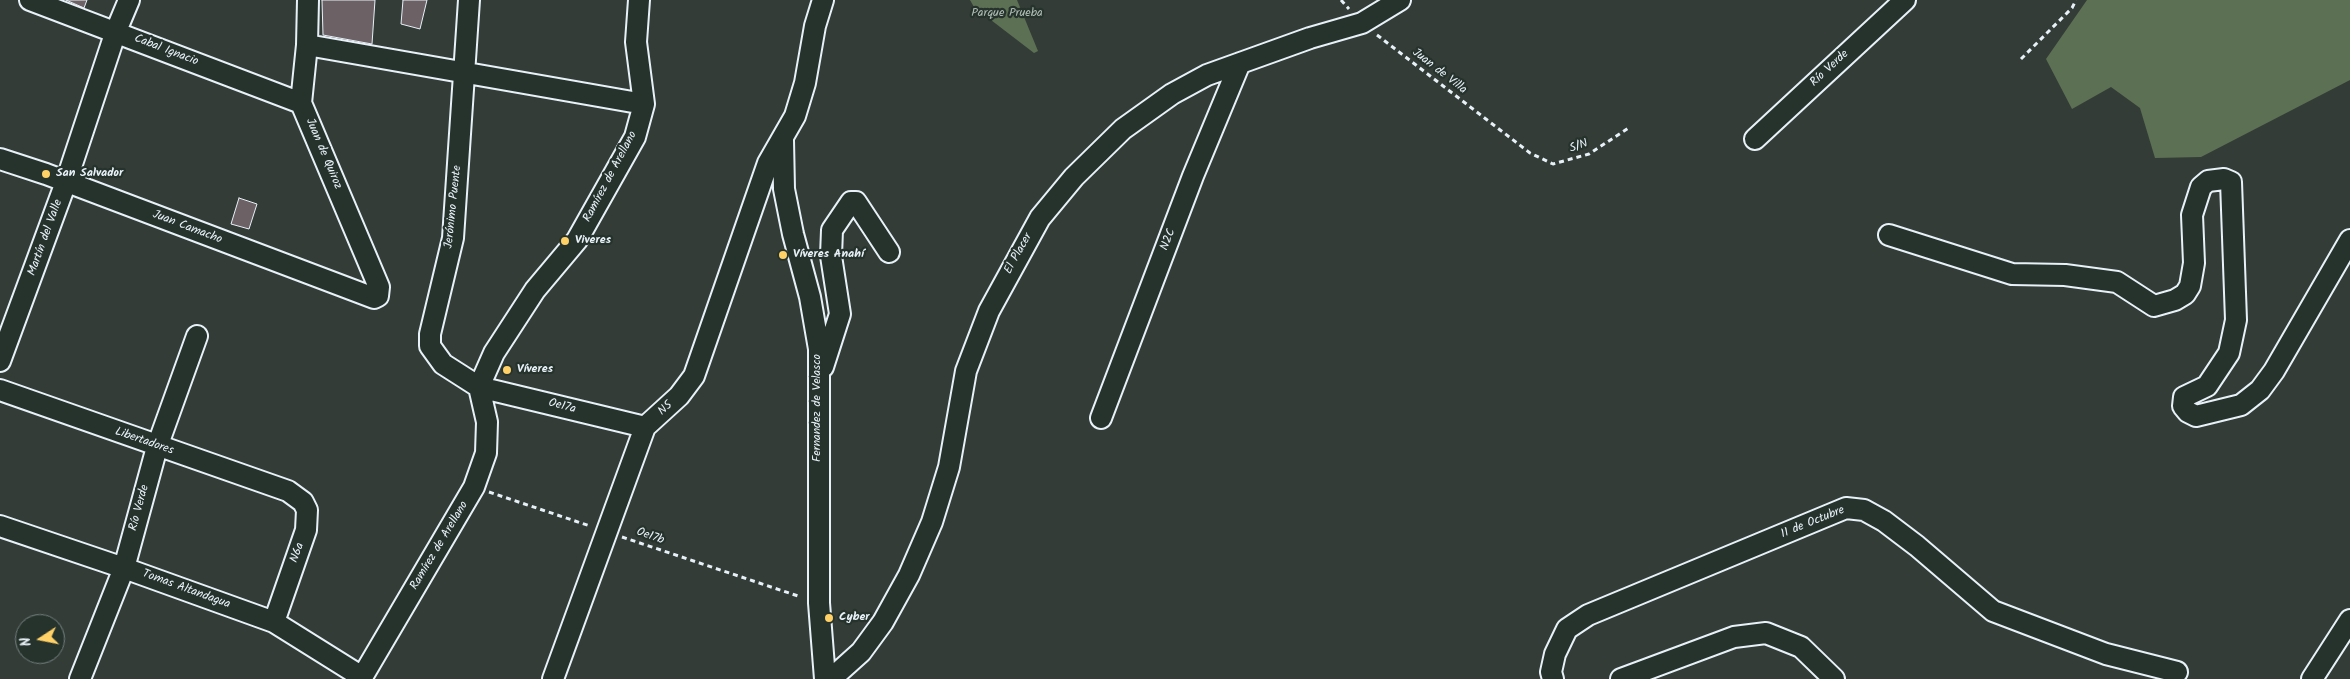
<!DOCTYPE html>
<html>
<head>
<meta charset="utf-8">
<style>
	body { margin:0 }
	#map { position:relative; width:2350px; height:679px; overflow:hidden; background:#343c38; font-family:Kalam,sans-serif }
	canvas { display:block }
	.north { position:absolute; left:15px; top:614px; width:50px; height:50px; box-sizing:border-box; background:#26332d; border:1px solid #747f7e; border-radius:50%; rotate:259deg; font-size:14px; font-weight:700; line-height:20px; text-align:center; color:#e8f1f8 }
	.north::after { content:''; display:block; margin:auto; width:18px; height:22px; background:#ffd166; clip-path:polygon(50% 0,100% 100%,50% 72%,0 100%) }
</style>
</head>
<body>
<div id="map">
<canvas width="2350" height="679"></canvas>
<div class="north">N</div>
</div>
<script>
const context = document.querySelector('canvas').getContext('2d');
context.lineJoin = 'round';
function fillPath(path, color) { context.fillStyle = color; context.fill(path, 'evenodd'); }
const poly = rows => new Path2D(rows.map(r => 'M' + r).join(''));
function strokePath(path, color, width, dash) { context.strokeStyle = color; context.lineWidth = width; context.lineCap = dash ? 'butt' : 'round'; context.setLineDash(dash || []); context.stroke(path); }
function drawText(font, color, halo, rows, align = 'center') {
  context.font = font + ' Kalam,sans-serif'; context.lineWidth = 4.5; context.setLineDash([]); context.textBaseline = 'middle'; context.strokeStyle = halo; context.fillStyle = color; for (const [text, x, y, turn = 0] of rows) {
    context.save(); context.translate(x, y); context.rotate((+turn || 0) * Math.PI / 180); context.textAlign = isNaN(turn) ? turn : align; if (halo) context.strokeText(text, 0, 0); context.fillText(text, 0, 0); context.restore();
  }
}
const green = poly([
	[970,0,1017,0,1038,51,1034,53,974,7],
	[2087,0,2350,0,2350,80,2201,157,2155,158,2140,108,2111,87,2072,109,2046,59]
]);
const building = poly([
	[66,0,87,0,84,8,66,0],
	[322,0,375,0,372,44,323,35,322,0],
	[403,0,427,0,420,29,401,24,403,0],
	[239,198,257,204,249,229,231,224,239,198]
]);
const path = poly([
	[1341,0,1349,9],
	[1377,35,1530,153,1553,164,1589,154,1630,127],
	[2021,59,2072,8,2076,0],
	[489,492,590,526],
	[622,537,801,597]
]);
const street = poly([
	[30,0,301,103],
	[469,0,453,238,430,334,430,346,443,364,479,387,645,427],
	[307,45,644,104],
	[1755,139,1905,0],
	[783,140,784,189,793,234,810,297,819,349,819,603,825,679],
	[0,159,46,174,374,298,378,296,379,287,301,103,307,45,308,0],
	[1889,235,2012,274,2065,275,2117,282,2154,306,2175,300,2185,294,2190,286,2194,263,2192,215,2201,187,2208,181,2224,179,2231,182,2236,320,2229,353,2207,386,2184,397,2183,406,2188,412,2196,416,2241,405,2260,390,2274,371,2350,240],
	[0,361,66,182,116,31,129,0],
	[823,367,840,314,831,256,832,230,851,202,856,202,889,252],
	[0,390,288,491,303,502,307,510,306,530,274,622],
	[1101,418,1193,176,1240,63],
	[0,526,124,568,274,622,362,677],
	[80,679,124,568,157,447,197,336],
	[361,679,474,487,486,453,487,422,479,387,494,353,535,290,577,240,635,137,644,104,636,42,639,0],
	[553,679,645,427,679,396,694,376,768,163,795,116,805,83,815,26,823,0],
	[831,679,861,652,883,622,909,575,932,522,949,467,966,371,989,311,1040,218,1074,177,1123,129,1172,94,1207,75,1310,38,1362,23,1400,0],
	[1553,679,1551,672,1555,654,1567,629,1588,615,1846,508,1864,510,1884,521,1917,546,1993,611,2106,654,2177,672],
	[1621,679,1734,637,1766,633,1801,647,1834,679],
	[2312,679,2350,620]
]);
const markers = [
	[46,174,5,"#ffd166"],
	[565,241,5,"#ffd166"],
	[783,255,5,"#ffd166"],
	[507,370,5,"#ffd166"],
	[829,618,5,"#ffd166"]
];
const parkNames = [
	["Parque Prueba",1007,14]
];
const streetNames = [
	["Cabal Ignacio",166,51,21],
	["Río Verde",1830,69,-43],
	["Juan de Villa",1439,72,38],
	["S/N",1579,147,-20],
	["Juan de Quiroz",323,154,67],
	["Ramírez de Arellano",611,177,-62],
	["Jerónimo Puente",454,207,-84],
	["Juan Camacho",187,228,21],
	["Martín del Valle",46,238,-70],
	["N2C",1169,240,-69],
	["El Placer",1019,254,-61],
	["Oe17a",562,407,14],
	["Fernandez de Velasco",818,408,-90],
	["N5",666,409,-43],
	["Libertadores",144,442,19],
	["Río Verde",140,508,-75],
	["11 de Octubre",1813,523,-22],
	["Oe17b",650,537,19],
	["Ramírez de Arellano",440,546,-59],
	["N6a",298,553,-70],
	["Tomas Altandagua",186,590,20]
];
const poiNames = [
	["San Salvador",56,174],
	["Viveres",575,241],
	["Víveres Anahí",793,255],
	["Víveres",517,370],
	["Cyber",839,618]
];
fillPath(green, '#5c7054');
fillPath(building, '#6c6165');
strokePath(building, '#e8f1f8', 1);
strokePath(street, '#e8f1f8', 24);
strokePath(path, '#e8f1f8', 3, [5, 4]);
strokePath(street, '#26332d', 20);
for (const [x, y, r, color] of markers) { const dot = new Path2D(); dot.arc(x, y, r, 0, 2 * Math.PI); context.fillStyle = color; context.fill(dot); strokePath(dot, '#26332d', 2); }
drawText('12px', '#b0bdb6', '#26332d', parkNames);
drawText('12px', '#e8f1f8', '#26332d', streetNames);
drawText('bold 12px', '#e8f1f8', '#26332d', poiNames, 'left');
</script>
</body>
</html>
